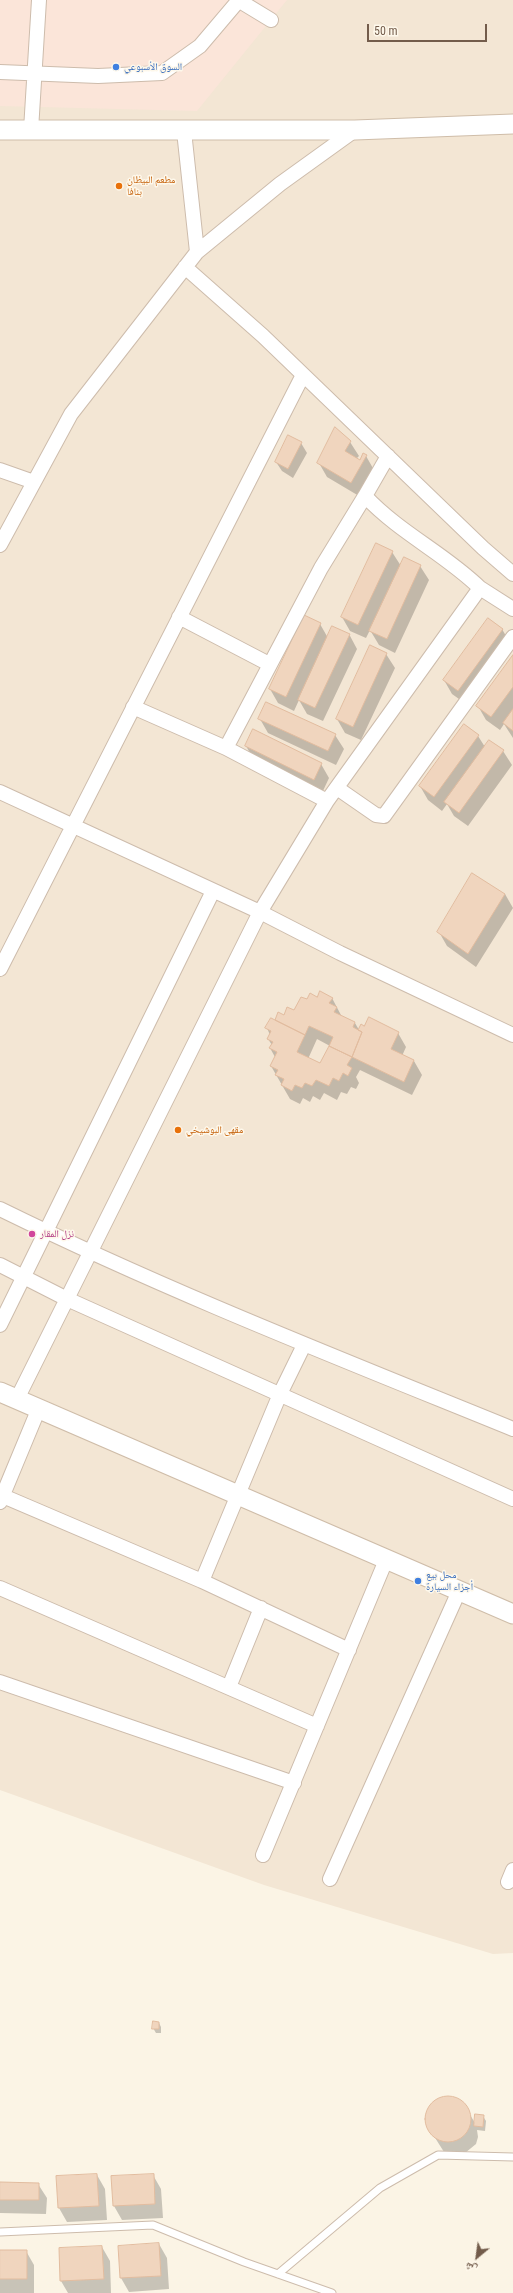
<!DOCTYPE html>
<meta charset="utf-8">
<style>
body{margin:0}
#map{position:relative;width:513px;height:2293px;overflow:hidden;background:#fbf4e5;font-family:"Roboto Condensed","Noto Naskh Arabic",sans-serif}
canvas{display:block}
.north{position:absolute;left:457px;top:2237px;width:40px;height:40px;-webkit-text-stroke:3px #fef8eb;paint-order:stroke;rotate:209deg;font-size:11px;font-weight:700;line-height:16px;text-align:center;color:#735c4b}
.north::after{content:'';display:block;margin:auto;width:14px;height:18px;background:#735c4b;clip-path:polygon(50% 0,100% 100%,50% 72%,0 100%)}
.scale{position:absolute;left:367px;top:24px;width:120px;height:18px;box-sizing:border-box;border:2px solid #735c4b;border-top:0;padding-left:5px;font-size:12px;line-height:14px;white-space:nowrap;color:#735c4b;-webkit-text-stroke:3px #fef8eb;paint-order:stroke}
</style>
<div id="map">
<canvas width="513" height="2293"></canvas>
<div class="north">ش</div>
<div class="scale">50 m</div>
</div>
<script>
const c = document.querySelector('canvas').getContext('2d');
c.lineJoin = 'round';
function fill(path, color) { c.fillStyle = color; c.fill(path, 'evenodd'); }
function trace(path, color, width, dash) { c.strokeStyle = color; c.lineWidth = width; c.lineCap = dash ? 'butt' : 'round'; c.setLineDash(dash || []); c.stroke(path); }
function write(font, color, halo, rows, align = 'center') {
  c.font = font + ' "Roboto Condensed","Noto Naskh Arabic",sans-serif'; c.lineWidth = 3; c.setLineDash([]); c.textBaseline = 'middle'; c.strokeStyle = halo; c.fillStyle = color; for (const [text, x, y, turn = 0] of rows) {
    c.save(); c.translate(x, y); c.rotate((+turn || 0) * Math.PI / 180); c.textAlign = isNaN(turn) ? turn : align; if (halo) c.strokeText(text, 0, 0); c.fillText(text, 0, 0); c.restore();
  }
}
fill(new Path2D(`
 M0,0H513V1953L493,1954L264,1885L0,1790Z`), '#f3e6d4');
fill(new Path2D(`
 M0,0H287L197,111L0,106Z`), '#fbe5d9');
fill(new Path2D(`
 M350,442L359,456L356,459L360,461L366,456L374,470L359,496L327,477L319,463Z
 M301,443L307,453L293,478L282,471L276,462Z
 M392,552L401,566H420L429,580L395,653L379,645L370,630L366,638L350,631L342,617Z
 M320,624L328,638L349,634L357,649L323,721L307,714L299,700L294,711L278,703L270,689Z
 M502,629L510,643L466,704L452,694L444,680Z
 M386,654L395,668L361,740L345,733L337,719Z
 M513,656V738L504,724L500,730L486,720L478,706Z
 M267,704L335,735L344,749L336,765L268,733L260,719Z
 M478,736L485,747L489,741L503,751L512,765L468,826L454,816L447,804L442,811L428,800L420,786Z
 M246,746L321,764L329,778L322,793L254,760Z
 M505,894L513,908L476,967L447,946L439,932Z
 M332,998L342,1017L355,1023L359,1030L398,1033L406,1047L402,1056L414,1061L422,1075L412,1095L360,1070L356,1077L359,1083L356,1089L351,1087L347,1094L341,1092L337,1100L324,1093L320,1100L313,1096L310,1102L303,1098L300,1104L290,1099L271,1066L275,1057L270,1048L272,1045L268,1039L270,1035L267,1028L275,1021L295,1012L307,1001ZM317,1039L330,1046L320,1065L308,1059Z
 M159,2023L161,2027V2033H156L153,2028Z
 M451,2097L463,2103L475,2123L483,2116L486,2121L485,2131L477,2130L478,2137L476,2144L465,2153L459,2155L444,2152L427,2125L428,2110L437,2099Z
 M97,2175L105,2189L107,2220L67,2222L59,2208Z
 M153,2175L161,2189L163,2218L122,2220L114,2206Z
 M0,2183L38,2184L47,2198L46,2214L0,2213Z
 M159,2244L167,2258L169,2289L129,2292L121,2278Z
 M102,2247L110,2261L111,2293H68L61,2281Z
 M0,2251H26L34,2265V2293H0Z`), '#0003');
const building = new Path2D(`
 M335,427L351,441L345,451L360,460L363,453L367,455L351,483L317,463Z
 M288,435L302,442L288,469L275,462Z
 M376,543L393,551L358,625L341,617Z
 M404,557L421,565L387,639L369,631Z
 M304,615L321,623L286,697L269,689Z
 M488,618L503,629L458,691L443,680Z
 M332,626L350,634L315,708L298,700Z
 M370,645L387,653L353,727L336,719Z
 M513,655V687L491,717L476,706Z
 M266,702L336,734L328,751L258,719Z
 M513,709V731L503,723Z
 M464,724L479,735L434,797L419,786Z
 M253,729L322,763L314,780L245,746Z
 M489,740L504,750L459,813L444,802Z
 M472,873L505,894L468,954L437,932Z
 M320,991L333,998L329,1003L337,1007L334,1012L355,1022L353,1027L362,1032L352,1057L329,1046L333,1037L309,1026L305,1035L275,1020L278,1012L284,1015L287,1007L294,1010L301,997L307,999L310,993L317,997Z
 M369,1017L399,1032L391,1049L414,1060L404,1082L352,1057L362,1032L358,1030L361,1024L364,1026Z
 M271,1018L305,1035L297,1052L320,1063L329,1046L352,1057L347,1065L352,1068L348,1076L343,1073L339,1081L333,1078L329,1086L316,1080L312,1086L305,1083L302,1088L295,1085L292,1091L281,1085L284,1079L275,1075L278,1070L270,1066L277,1052L269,1048L273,1042L267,1039L271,1031L265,1028Z
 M153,2021L159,2022V2029H152Z
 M425 2119a23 23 0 1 1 46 0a23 23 0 1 1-46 0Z
 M475,2114L484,2115L483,2127L474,2126Z
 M97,2174L99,2206L58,2208L56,2176Z
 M154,2174L155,2204L113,2206L111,2176Z
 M0,2182L39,2183V2200H0Z
 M159,2243L161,2276L120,2278L118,2246Z
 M102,2246L104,2279L60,2281L59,2248Z
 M0,2250H27V2279H0Z`);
fill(building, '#f0d5be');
trace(building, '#e2bc9f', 1);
const lane = new Path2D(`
 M0,2232L153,2225L244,2262L332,2293
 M278,2274L380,2188L438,2155L513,2157`);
const street = new Path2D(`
 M238,0L271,20
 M0,72L98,76L162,73L200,46L239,0
 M31,130L39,0
 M184,131L197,252
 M185,267L263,336L483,548L513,574
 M0,470L34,482
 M0,545L71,414L197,252L280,184L355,130
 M480,588L513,609
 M179,617L269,664
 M133,707L226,748L327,801
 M226,748L321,568L365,496
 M337,788L376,815L384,816L513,637
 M0,792L260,912L340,953L513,1035
 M0,969L303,375
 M0,1209C167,1291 341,1359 513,1429
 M0,1265L67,1299L513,1499
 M0,1325L213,891
 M17,1399L260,912L327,801L480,588C444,553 401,534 365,496L388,456
 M3,1496L202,1581L349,1650
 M0,1502L39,1408
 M202,1581L280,1394L304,1345
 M0,1588L317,1726
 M0,1682L294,1783
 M229,1687L261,1608
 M263,1855L386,1560
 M330,1879L459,1591
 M508,1882L513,1870`);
const secondary = new Path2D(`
 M0,130H355L513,124
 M0,1392L513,1614`);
trace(lane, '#cdbcac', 9);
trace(street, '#cdbcac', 16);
trace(secondary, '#cfbda9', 21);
trace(lane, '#fff', 7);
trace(street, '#fff', 14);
trace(secondary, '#fff', 19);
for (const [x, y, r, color] of [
 [116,67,4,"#3f7fe0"],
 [119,186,4,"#e8710a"],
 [178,1130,4,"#e8710a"],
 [32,1234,4,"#d1479c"],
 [418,1581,4,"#3f7fe0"]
]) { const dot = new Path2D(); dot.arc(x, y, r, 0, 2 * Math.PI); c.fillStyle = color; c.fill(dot); trace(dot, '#fef8eb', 1.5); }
write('10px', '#366cbe', '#fef8eb', [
 ["السوق الأسبوعي",124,67],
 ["محل بيع",426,1575],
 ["أجزاء السيارة",426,1587]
], 'left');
write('10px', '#c56008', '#fef8eb', [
 ["مطعم البيظان",127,180],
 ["بنافا",127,192],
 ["مقهى البوشيخي",186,1130]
], 'left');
write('10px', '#b23c85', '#fef8eb', [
 ["نزل المقار",40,1234]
], 'left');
</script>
